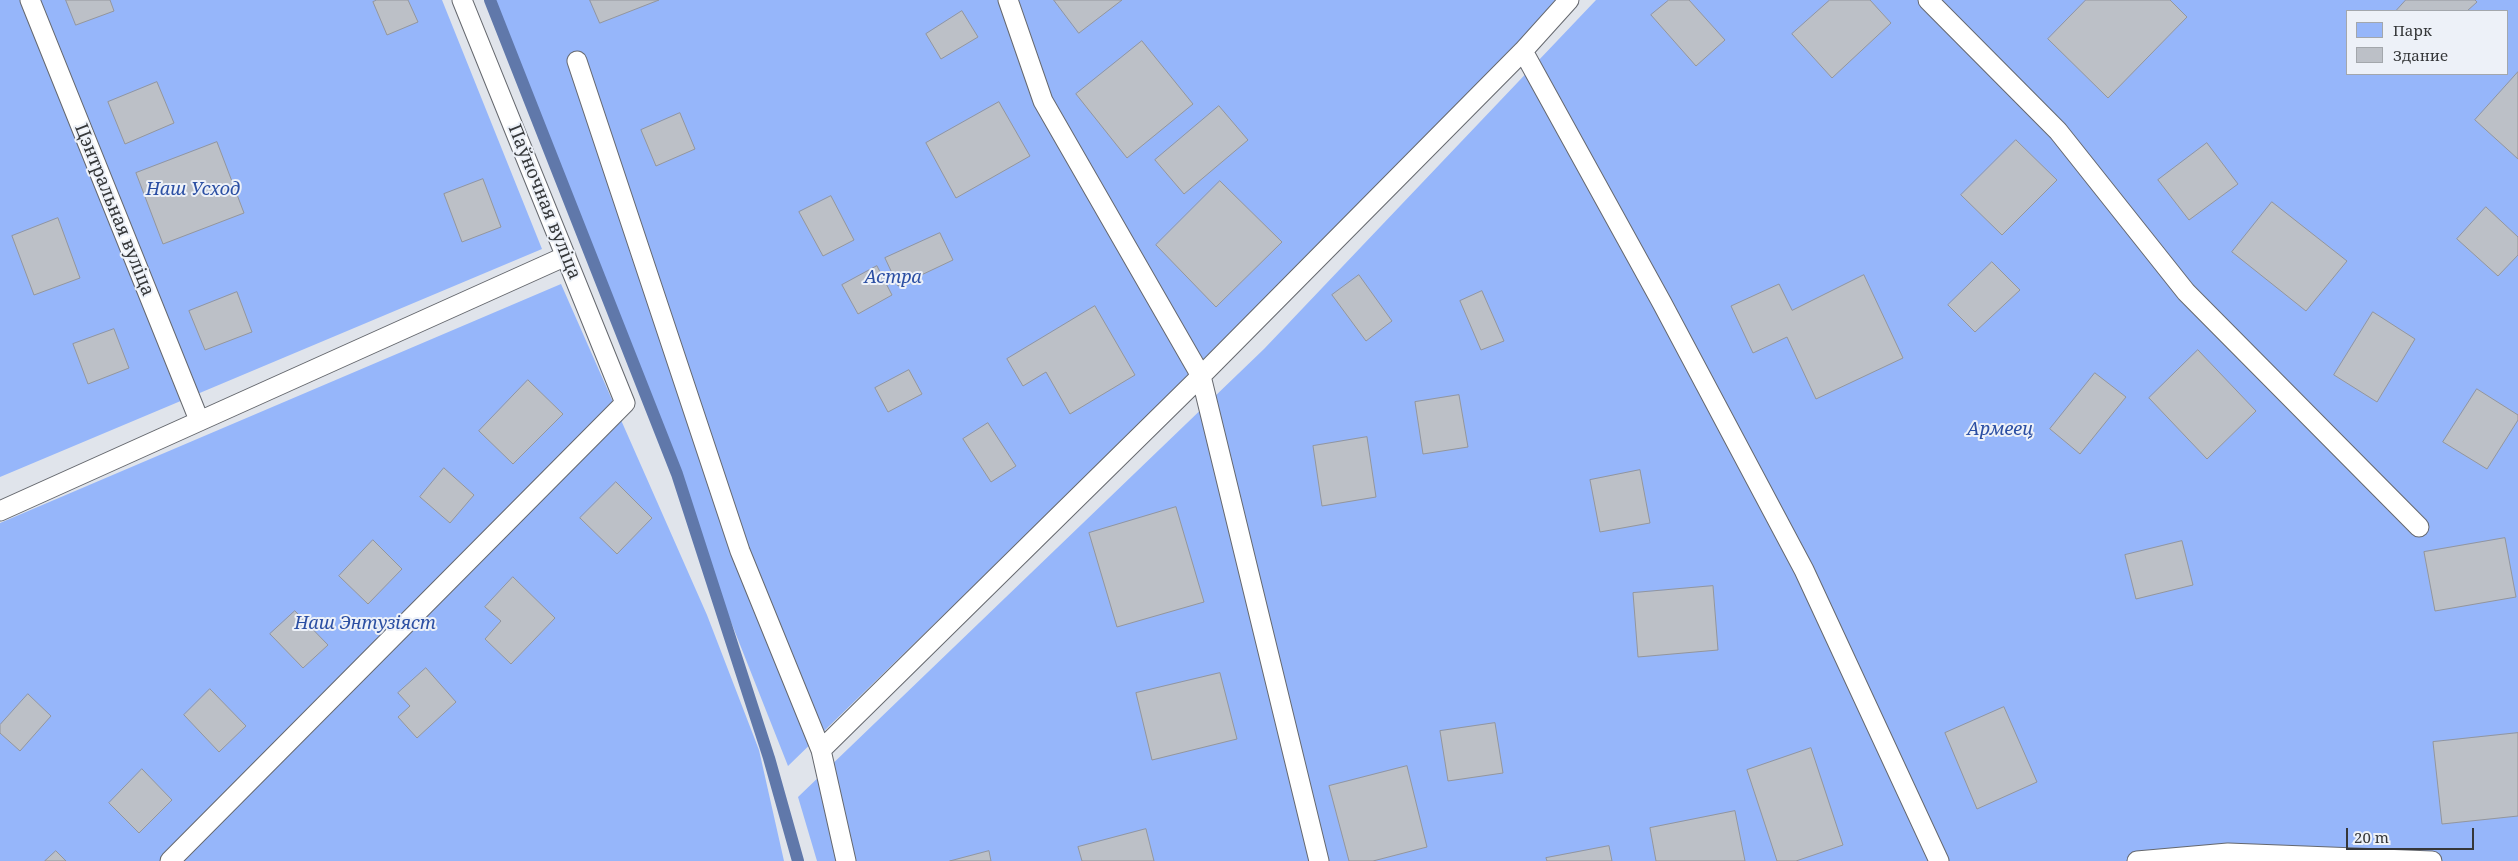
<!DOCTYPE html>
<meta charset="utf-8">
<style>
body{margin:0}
#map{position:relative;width:2518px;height:861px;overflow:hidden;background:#e0e4eb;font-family:"Noto Serif",serif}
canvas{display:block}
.legend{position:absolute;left:2346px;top:10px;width:162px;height:65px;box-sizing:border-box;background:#edf1f8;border:1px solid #a3a7ac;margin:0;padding:6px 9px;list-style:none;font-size:15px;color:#353739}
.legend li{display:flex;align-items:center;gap:10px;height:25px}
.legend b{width:25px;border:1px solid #a3a7ac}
.scale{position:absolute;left:2346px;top:828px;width:128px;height:22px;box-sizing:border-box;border:2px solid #353739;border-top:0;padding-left:6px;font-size:15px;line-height:18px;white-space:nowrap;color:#353739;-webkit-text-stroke:4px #edf1f8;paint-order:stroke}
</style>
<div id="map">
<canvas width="2518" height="861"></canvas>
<ul class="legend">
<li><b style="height:14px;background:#96b6fa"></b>Парк</li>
<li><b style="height:14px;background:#bcc0c7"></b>Здание</li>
</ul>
<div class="scale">20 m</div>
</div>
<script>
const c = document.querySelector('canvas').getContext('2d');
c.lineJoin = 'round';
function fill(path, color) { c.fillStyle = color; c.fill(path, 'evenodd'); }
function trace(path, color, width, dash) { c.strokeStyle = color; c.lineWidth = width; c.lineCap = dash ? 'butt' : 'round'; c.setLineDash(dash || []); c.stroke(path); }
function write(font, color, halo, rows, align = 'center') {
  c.font = font + ' "Noto Serif",serif'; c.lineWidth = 4; c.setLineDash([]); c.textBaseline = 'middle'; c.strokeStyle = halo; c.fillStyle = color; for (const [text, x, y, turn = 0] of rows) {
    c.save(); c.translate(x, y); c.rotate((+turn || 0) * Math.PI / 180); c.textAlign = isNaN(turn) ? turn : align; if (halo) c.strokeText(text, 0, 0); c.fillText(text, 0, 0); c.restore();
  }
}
fill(new Path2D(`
 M0,0H442L542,249L0,477Z
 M485,0H1557L1483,91L788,766Z
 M1596,0H2518V861H817L798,797L1264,349ZM2347,11H2507V74H2347Z
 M561,284L707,615L759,750L784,861H0V523Z`), '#96b6fa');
trace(new Path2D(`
 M490,0L677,474L769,758L798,861`), '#6078aa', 12);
const building = new Path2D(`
 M66,0H110L114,11L76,25Z
 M377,0H408L418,22L387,35L373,2Z
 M590,0H659L600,23Z
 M1054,0H1122L1079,33Z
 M1669,0H1689L1725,40L1696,66L1651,15Z
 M1830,0H1870L1891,23L1832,78L1792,34Z
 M2086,0H2170L2187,17L2108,98L2048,39Z
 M2406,0H2475L2477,2L2467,11H2396Z
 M962,11L978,37L941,59L926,34Z
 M1142,41L1193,104L1127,158L1076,94Z
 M2518,72V159L2475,120Z
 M157,82L174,123L125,144L108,102Z
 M999,102L1030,156L956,198L926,143Z
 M1219,106L1248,140L1184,194L1155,160Z
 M680,113L695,149L656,166L641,130Z
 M2016,140L2057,180L2002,235L1961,195Z
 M217,142L244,213L163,244L136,173Z
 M2207,143L2238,184L2189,220L2158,180Z
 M483,179L501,227L462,242L444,194Z
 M1220,181L1282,242L1216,307L1156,245Z
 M831,196L854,240L823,256L799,212Z
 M2272,202L2347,261L2306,311L2232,252Z
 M2486,207L2518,237V255L2498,276L2457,239Z
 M58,218L80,278L34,295L12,236Z
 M940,233L953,260L898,286L885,258Z
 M1992,262L2020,290L1975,332L1948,305Z
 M877,266L892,295L858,314L842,285Z
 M1359,275L1392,321L1366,341L1332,295Z
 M1864,275L1903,358L1816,399L1787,337L1753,353L1731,306L1779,284L1792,310Z
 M1482,291L1504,341L1481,350L1460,301Z
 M237,292L252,332L205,350L189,311Z
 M1095,306L1135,375L1070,414L1046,372L1023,386L1007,359Z
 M2373,312L2415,339L2377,402L2334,375Z
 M114,329L129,368L88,384L73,344Z
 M2198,350L2256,411L2207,459L2149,398Z
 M909,370L922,394L888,412L875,388Z
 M2095,373L2126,397L2080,454L2050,429Z
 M528,380L563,414L513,464L479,431Z
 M2477,389L2518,415V420L2487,469L2443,442Z
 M1459,395L1468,447L1423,454L1415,402Z
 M988,423L1016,466L991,482L963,439Z
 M1367,437L1376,497L1322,506L1313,446Z
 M444,468L474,495L450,523L420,497Z
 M1640,470L1650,523L1600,532L1590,480Z
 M616,482L652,518L617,554L580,518Z
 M1176,507L1204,602L1117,627L1089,533Z
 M2505,538L2516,597L2435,611L2424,552Z
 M373,540L402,569L368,604L339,576Z
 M2182,541L2193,585L2136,599L2125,555Z
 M513,577L555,618L511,664L485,639L501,621L485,607Z
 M1713,586L1718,650L1638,657L1633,593Z
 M295,611L328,645L303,668L270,634Z
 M426,668L456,702L417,738L398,717L410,706L398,693Z
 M1220,673L1237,739L1152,760L1136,693Z
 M210,689L246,726L219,752L184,715Z
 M28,694L51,716L20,751L0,733V725Z
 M2004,707L2037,782L1977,809L1945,733Z
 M1495,723L1503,773L1448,781L1440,731Z
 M2518,733V816L2442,824L2433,742Z
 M1811,748L1843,845L1796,861H1777L1747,770Z
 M1407,766L1427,847L1373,861H1349L1329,786Z
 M142,769L172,800L139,833L109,803Z
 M1735,811L1745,861H1656L1650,828Z
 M1146,829L1154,861H1082L1078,847Z
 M1609,846L1612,861H1547L1546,858Z
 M56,851L66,861H45Z
 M989,851L991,861H950Z`);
fill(building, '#bcc0c7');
trace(building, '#93969d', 1);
const service = new Path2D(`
 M30,0L199,420
 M1008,0L1043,101L1201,376L1319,861
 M1928,0L2058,131L2186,292L2419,527
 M1523,51L1662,303L1804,570L1939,861
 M577,61L740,551L821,750L846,861
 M0,511L566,256
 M821,750L1201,376L1523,51L1569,0
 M170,861L625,403L462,0
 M2137,861L2228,853L2432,861`);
trace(service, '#65686e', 21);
trace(service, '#fff', 19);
write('italic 18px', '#2b4fa3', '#edf1f8', [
 ["Наш Усход",193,190],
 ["Астра",893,278],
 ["Армеец",2000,430],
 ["Наш Энтузіяст",365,624]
]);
write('18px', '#353739', '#edf1f8', [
 ["Паўночная вуліца",544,202,68],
 ["Цэнтральная вуліца",114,210,68]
]);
</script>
